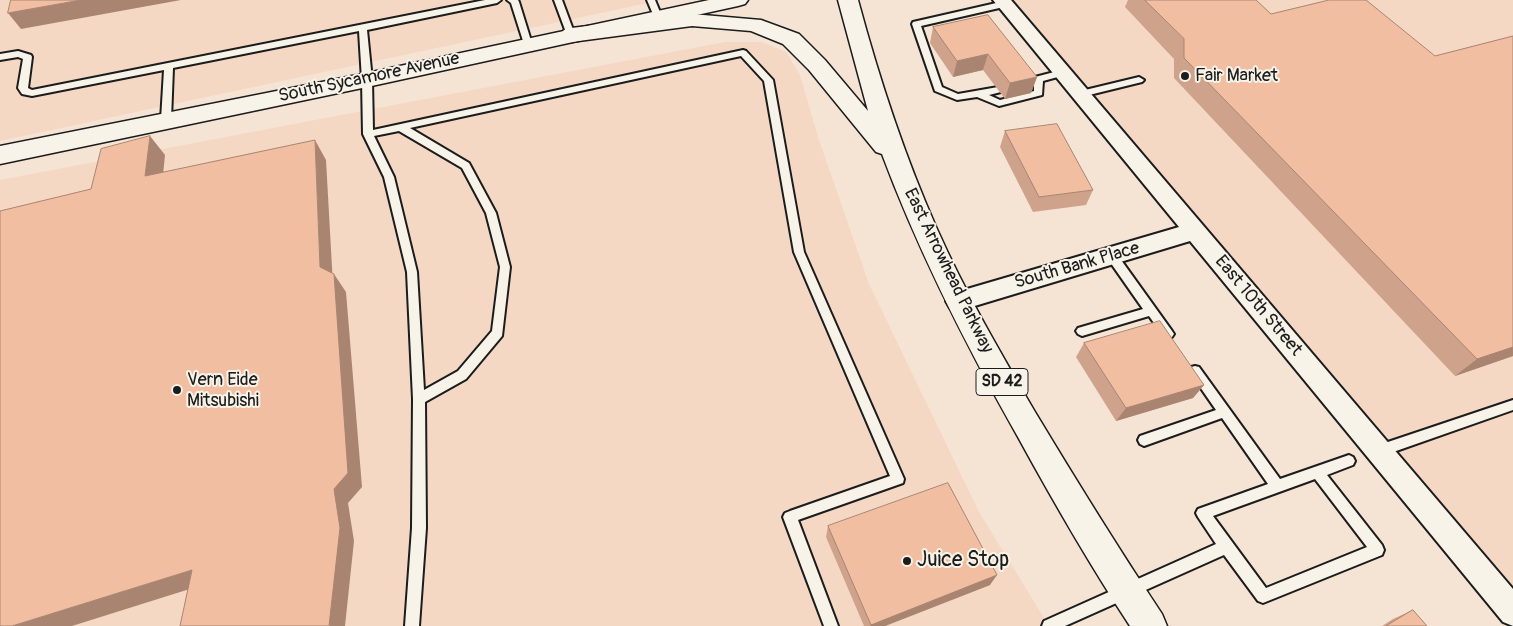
<!DOCTYPE html>
<style>
body{margin:0}
canvas{display:block;background:#f5e3d3}
</style>
<canvas width="1513" height="626"></canvas>
<script>
const c = document.querySelector('canvas').getContext('2d');
c.lineJoin = 'round';
function fill(path, color) { c.fillStyle = color; c.fill(path, 'evenodd'); }
function trace(path, color, width, dash) { c.strokeStyle = color; c.lineWidth = width; c.lineCap = dash ? 'butt' : 'round'; c.setLineDash(dash || []); c.stroke(path); }
function write(font, color, halo, rows, align = 'center') {
  c.font = font + ' Pangolin,sans-serif'; c.lineWidth = 4; c.setLineDash([]); c.textBaseline = 'middle'; c.strokeStyle = halo; c.fillStyle = color; for (const [text, x, y, turn = 0] of rows) {
    c.save(); c.translate(x, y); c.rotate((+turn || 0) * Math.PI / 180); c.textAlign = isNaN(turn) ? turn : align; if (halo) c.strokeText(text, 0, 0); c.fillText(text, 0, 0); c.restore();
  }
}
fill(new Path2D(`
 M0,0H662L0,141Z
 M1002,0H1513V610Z
 M725,42H762L786,52L800,75L818,137L869,284L979,512L1049,626H0V180Z`), '#f4d8c4');
const service = new Path2D(`
 M485,0H501L497,3L367,30L372,80L373,130L743,50L746,51L773,80L804,252L904,479L903,483L798,520L838,626H824L783,517L785,513L790,511L890,476L794,252L764,81L741,56L410,128L469,163L496,213L510,267L502,336L466,379L425,402L426,528L419,626H405L412,528L413,399L407,272L384,177L363,134L362,80L359,31L173,68L171,120L166,123L161,120L164,70L32,96L22,94L18,88L23,59L18,57L0,60V54L18,51L31,55L32,57L28,88L32,90ZM399,131L462,168L486,213L500,267L492,331L458,371L424,390L417,272L394,177L374,136Z
 M507,0H518L519,2L532,44L531,46L528,47L524,44L511,3Z
 M554,0H562L575,35L574,37L571,38L567,35Z
 M647,0H655L662,17L661,19H655Z
 M1005,1L1009,4L1008,6L921,26L942,87L958,94L998,87L1003,90L1001,92L989,95L1000,100L1034,91V84L1028,81L1035,77L1062,70L1065,71V75L1043,81L1042,95L999,106L977,97L957,100L935,91L912,24L913,22Z
 M1139,77L1144,80L1142,82L1081,97L1076,94L1081,91Z
 M1112,252L1116,253L1172,331L1174,334L1172,337H1164L1149,316L1082,336L1078,334L1076,331L1078,328L1143,309L1108,259L1107,256L1108,253Z
 M1195,366L1199,367L1280,479L1349,455L1353,457L1355,461L1353,465L1327,475L1382,545L1384,550L1382,555L1263,603L1258,601L1224,555L1065,626H1042L1044,621L1216,544L1198,517L1196,513L1198,509L1268,484L1222,418L1144,446L1140,444L1138,440L1140,436L1216,410L1189,371L1191,367ZM1315,479L1367,547L1266,588L1213,516Z
 M1513,400V410L1379,457L1375,455L1373,451L1375,447L1379,445Z`);
const minor = new Path2D(`
 M993,0H1011L1513,589V626L1503,622L1190,241L958,311L950,308L946,301L950,294L1179,227Z`);
const secondary = new Path2D(`
 M709,0H748L745,4L738,6L367,87L0,164V146L367,73Z`);
const primary = new Path2D(`
 M838,0H858C879,78 904,155 937,229C965,292 1000,352 1035,412C1076,480 1118,548 1162,614L1167,626H1130C1090,565 1053,501 1018,437C966,345 919,253 882,154L876,152L809,70L783,44L751,31L692,26L571,42L564,40L560,35L564,30L571,28L692,14L761,20L799,34L825,60L868,111Z`);
trace(service, '#1c1c1c', 4);
trace(minor, '#1c1c1c', 4);
trace(secondary, '#1c1c1c', 3);
trace(primary, '#1c1c1c', 3);
fill(service, '#f7f3e8');
fill(minor, '#f7f3e8');
fill(secondary, '#f7f3e8');
fill(primary, '#f7f3e8');
fill(new Path2D(`
 M1128,0H1256L1271,14L1435,56L1513,36V356L1455,376L1174,78V59L1125,7Z
 M933,27L1037,77L1031,93L1005,99L983,70L953,77L930,43Z
 M1005,131L1093,190L1086,205L1033,212L1000,147Z
 M1084,343L1204,385L1193,398L1116,421L1076,357Z
 M828,526L990,585L885,626H864L826,537Z
 M1413,610L1427,626H1382L1393,619Z`), '#cfa38b');
fill(new Path2D(`
 M81,0H181L21,29L8,13Z
 M988,54L983,70L953,77L957,61Z
 M1037,77L1031,93L1005,99L1010,83Z
 M150,136L165,155L161,195L145,176Z
 M315,140L326,160L333,285L320,267Z
 M334,274L346,292L362,487L348,503L354,541L345,626H329L334,489Z
 M1513,347V356L1455,376L1477,359Z
 M1204,385L1193,398L1116,421L1126,408Z
 M192,570L212,582L72,626H12Z
 M997,575L990,585L885,626H870L871,625Z`), '#a98571');
const building = new Path2D(`
 M11,0H81L8,13Z
 M1145,0H1256L1271,14L1329,0H1366L1435,56L1513,36V347L1477,359L1184,58V39Z
 M988,15L1037,77L1010,83L988,54L957,61L933,27Z
 M1057,124L1093,190L1039,197L1005,131Z
 M150,136L145,176L315,140L320,267L334,274L348,473L334,489L340,528L329,626H180L192,570L12,626H0V211L91,189L101,149Z
 M1160,321L1204,385L1126,408L1084,343Z
 M948,483L997,575L871,625L828,526Z
 M1413,610L1427,626H1386Z`);
fill(building, '#f1bea2');
trace(building, '#a98571', 1);
for (const [x, y, r, color] of [
 [1185,76,5,"#1c1c1c"],
 [177,390,5,"#1c1c1c"],
 [907,561,5,"#1c1c1c"]
]) { const dot = new Path2D(); dot.arc(x, y, r, 0, 2 * Math.PI); c.fillStyle = color; c.fill(dot); trace(dot, '#f7f3e8', 2); }
for (const [x, y, w] of [
 [1002,382,52]
]) { const box = new Path2D(); box.roundRect(x - w / 2, y - 13.5, w, 27, 4); c.fillStyle = '#f7f3e8'; c.fill(box); trace(box, '#1c1c1c', 1); }
write('bold 16px', '#1c1c1c', null, [
 ["SD 42",1002,382]
]);
write('18px', '#1c1c1c', '#f7f3e8', [
 ["Fair Market",1195,76],
 ["Vern Eide",187,380],
 ["Mitsubishi",187,401]
], 'left');
write('18px', '#1c1c1c', '#f7f3e8', [
 ["South Sycamore Avenue",369,78,-12],
 ["South Bank Place",1077,266,-16],
 ["East Arrowhead Parkway",948,271,64],
 ["East 10th Street",1258,306,50]
]);
write('21px', '#1c1c1c', '#f7f3e8', [
 ["Juice Stop",917,561]
], 'left');
</script>
